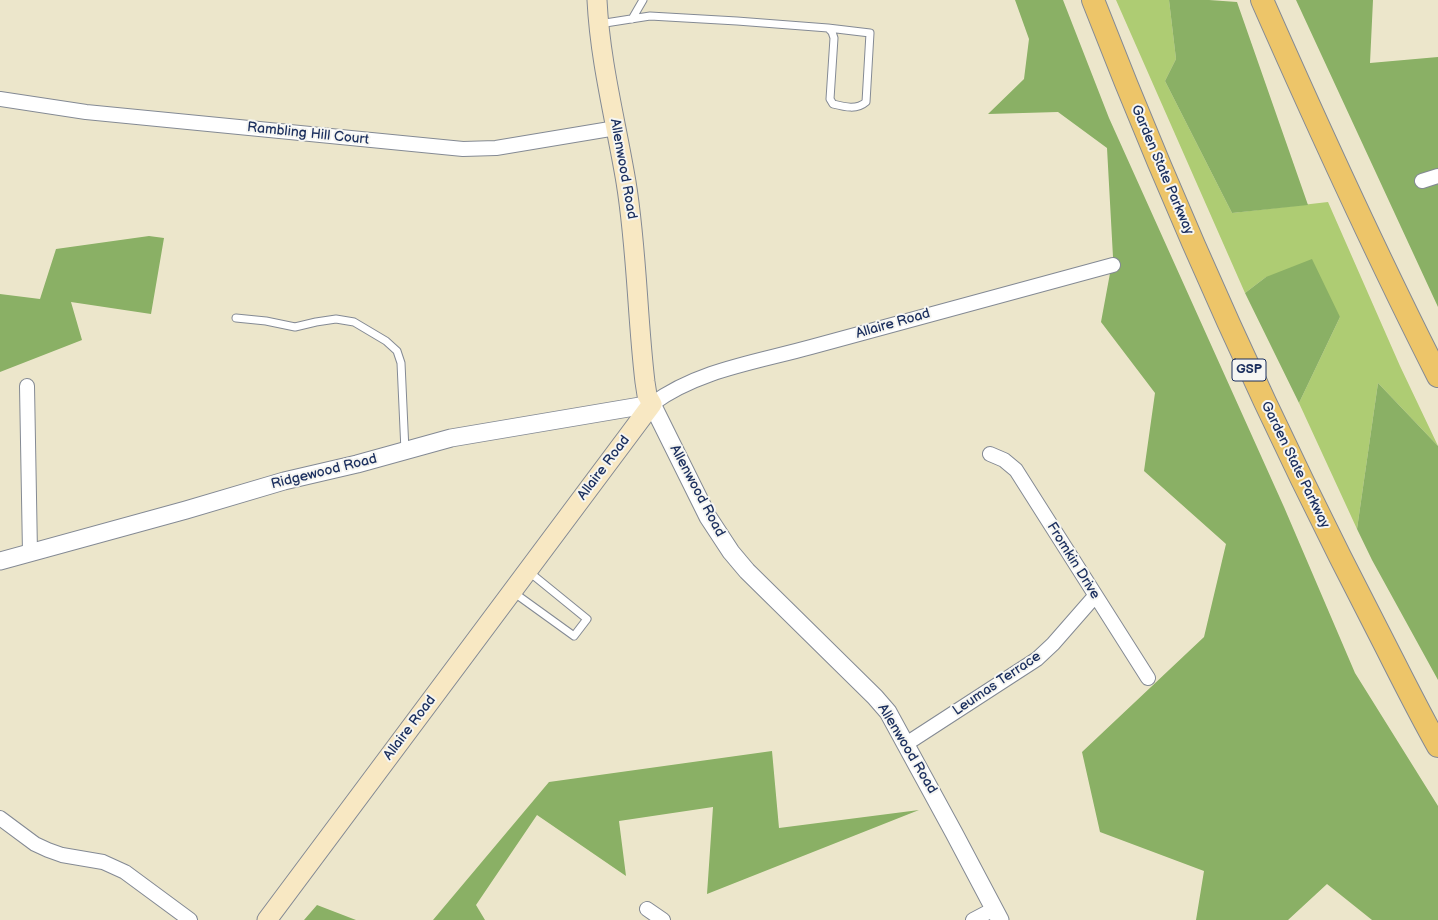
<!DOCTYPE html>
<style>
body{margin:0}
canvas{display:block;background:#ece6cb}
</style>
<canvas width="1438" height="920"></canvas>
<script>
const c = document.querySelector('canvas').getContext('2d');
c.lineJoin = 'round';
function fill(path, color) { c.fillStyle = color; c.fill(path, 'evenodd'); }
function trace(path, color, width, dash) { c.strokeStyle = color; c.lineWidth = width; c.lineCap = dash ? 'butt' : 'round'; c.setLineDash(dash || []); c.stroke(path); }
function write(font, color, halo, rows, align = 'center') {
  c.font = font + ' "Balsamiq Sans",sans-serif'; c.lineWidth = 4; c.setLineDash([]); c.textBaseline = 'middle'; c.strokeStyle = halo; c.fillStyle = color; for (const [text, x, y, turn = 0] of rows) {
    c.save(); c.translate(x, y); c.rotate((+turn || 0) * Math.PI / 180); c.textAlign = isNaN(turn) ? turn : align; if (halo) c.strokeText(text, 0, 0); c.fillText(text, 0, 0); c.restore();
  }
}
fill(new Path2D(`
 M1116,0H1169L1176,59L1165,81L1232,213L1328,202L1400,366L1438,446L1378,383L1357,529L1299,403L1340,317L1266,277L1245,293Z`), '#aecc73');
fill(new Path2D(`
 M1015,0H1063L1109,118L1284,507L1355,673L1438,806V920H1372L1327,884L1288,920H1196L1204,871L1100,832L1082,752L1204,637L1226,544L1144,471L1155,393L1101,322L1113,257L1107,148L1058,112L988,114L1024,79L1029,39Z
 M1169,0H1209L1237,2L1308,205L1232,213L1165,81L1176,59Z
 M1296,0H1373L1370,63L1438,57V307Z
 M149,236L164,238L151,314L71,302L82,340L0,372V294L40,299L56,249Z
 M1312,259L1340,317L1299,403L1245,293L1266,277Z
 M1378,383L1438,446V680L1372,560L1357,529Z
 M772,751L779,828L919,810L707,894L713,807L619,821L626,876L537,815L476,905L485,920H433L549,782Z
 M317,905L356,920H304Z`), '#8ab065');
const service = new Path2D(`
 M632,19L643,0
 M599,24L650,16L737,21L828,28L832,32L834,38L830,99L833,104C845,107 857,110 866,102L870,33L828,28
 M236,318L266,321L295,327L316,322L336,319L354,322L386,341L397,351L401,363L405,451
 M513,592L574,636L587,619L528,571`);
const minor = new Path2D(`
 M0,99L86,112L463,149L496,148L616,128
 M1422,181L1438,176
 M27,386L30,553
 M652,404C698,370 757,362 811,347C911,319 1012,292 1113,265
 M990,454L1004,460L1016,470L1148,678
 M906,744L1037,659L1053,644L1095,596
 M0,818L35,844L48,850L62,855L103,862L125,872L190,920
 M647,909L663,920
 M973,920L994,909`);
const tertiary = new Path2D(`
 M0,561L186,510L284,481L357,464L451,438L652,404L708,517L731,552L747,571L875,697L888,712L954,833L1000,920`);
const secondary = new Path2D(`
 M267,920L652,404L647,395L645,382C637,315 637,249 626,182C616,122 600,62 597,0`);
const motorway = new Path2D(`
 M1093,0C1177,216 1272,427 1379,633C1398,670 1417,709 1438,746
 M1262,0C1318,127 1375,252 1438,376`);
trace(service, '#848a94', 9);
trace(minor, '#848a94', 16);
trace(tertiary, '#848a94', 19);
trace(secondary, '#848a94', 21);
trace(motorway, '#848a94', 24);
trace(service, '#fff', 7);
trace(minor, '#fff', 14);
trace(tertiary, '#fff', 17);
trace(secondary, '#f8e8c3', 19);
trace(motorway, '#edc569', 22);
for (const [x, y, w] of [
 [1249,370,34]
]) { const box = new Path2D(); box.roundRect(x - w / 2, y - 11, w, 22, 3); c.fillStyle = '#f6f6f2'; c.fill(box); trace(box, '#1b2f5e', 1); }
write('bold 13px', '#1b2f5e', null, [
 ["GSP",1249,370]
]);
write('14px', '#1b2f5e', '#f6f6f2', [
 ["Rambling Hill Court",308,134,6],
 ["Allenwood Road",623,169,80],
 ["Garden State Parkway",1162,170,67],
 ["Allaire Road",893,324,-16],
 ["Garden State Parkway",1295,465,64],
 ["Allaire Road",604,468,-53],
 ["Ridgewood Road",324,472,-14],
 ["Allenwood Road",697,491,62],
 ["Fromkin Drive",1073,561,58],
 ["Leumas Terrace",997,684,-34],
 ["Allaire Road",410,728,-53],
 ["Allenwood Road",907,749,59]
]);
</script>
